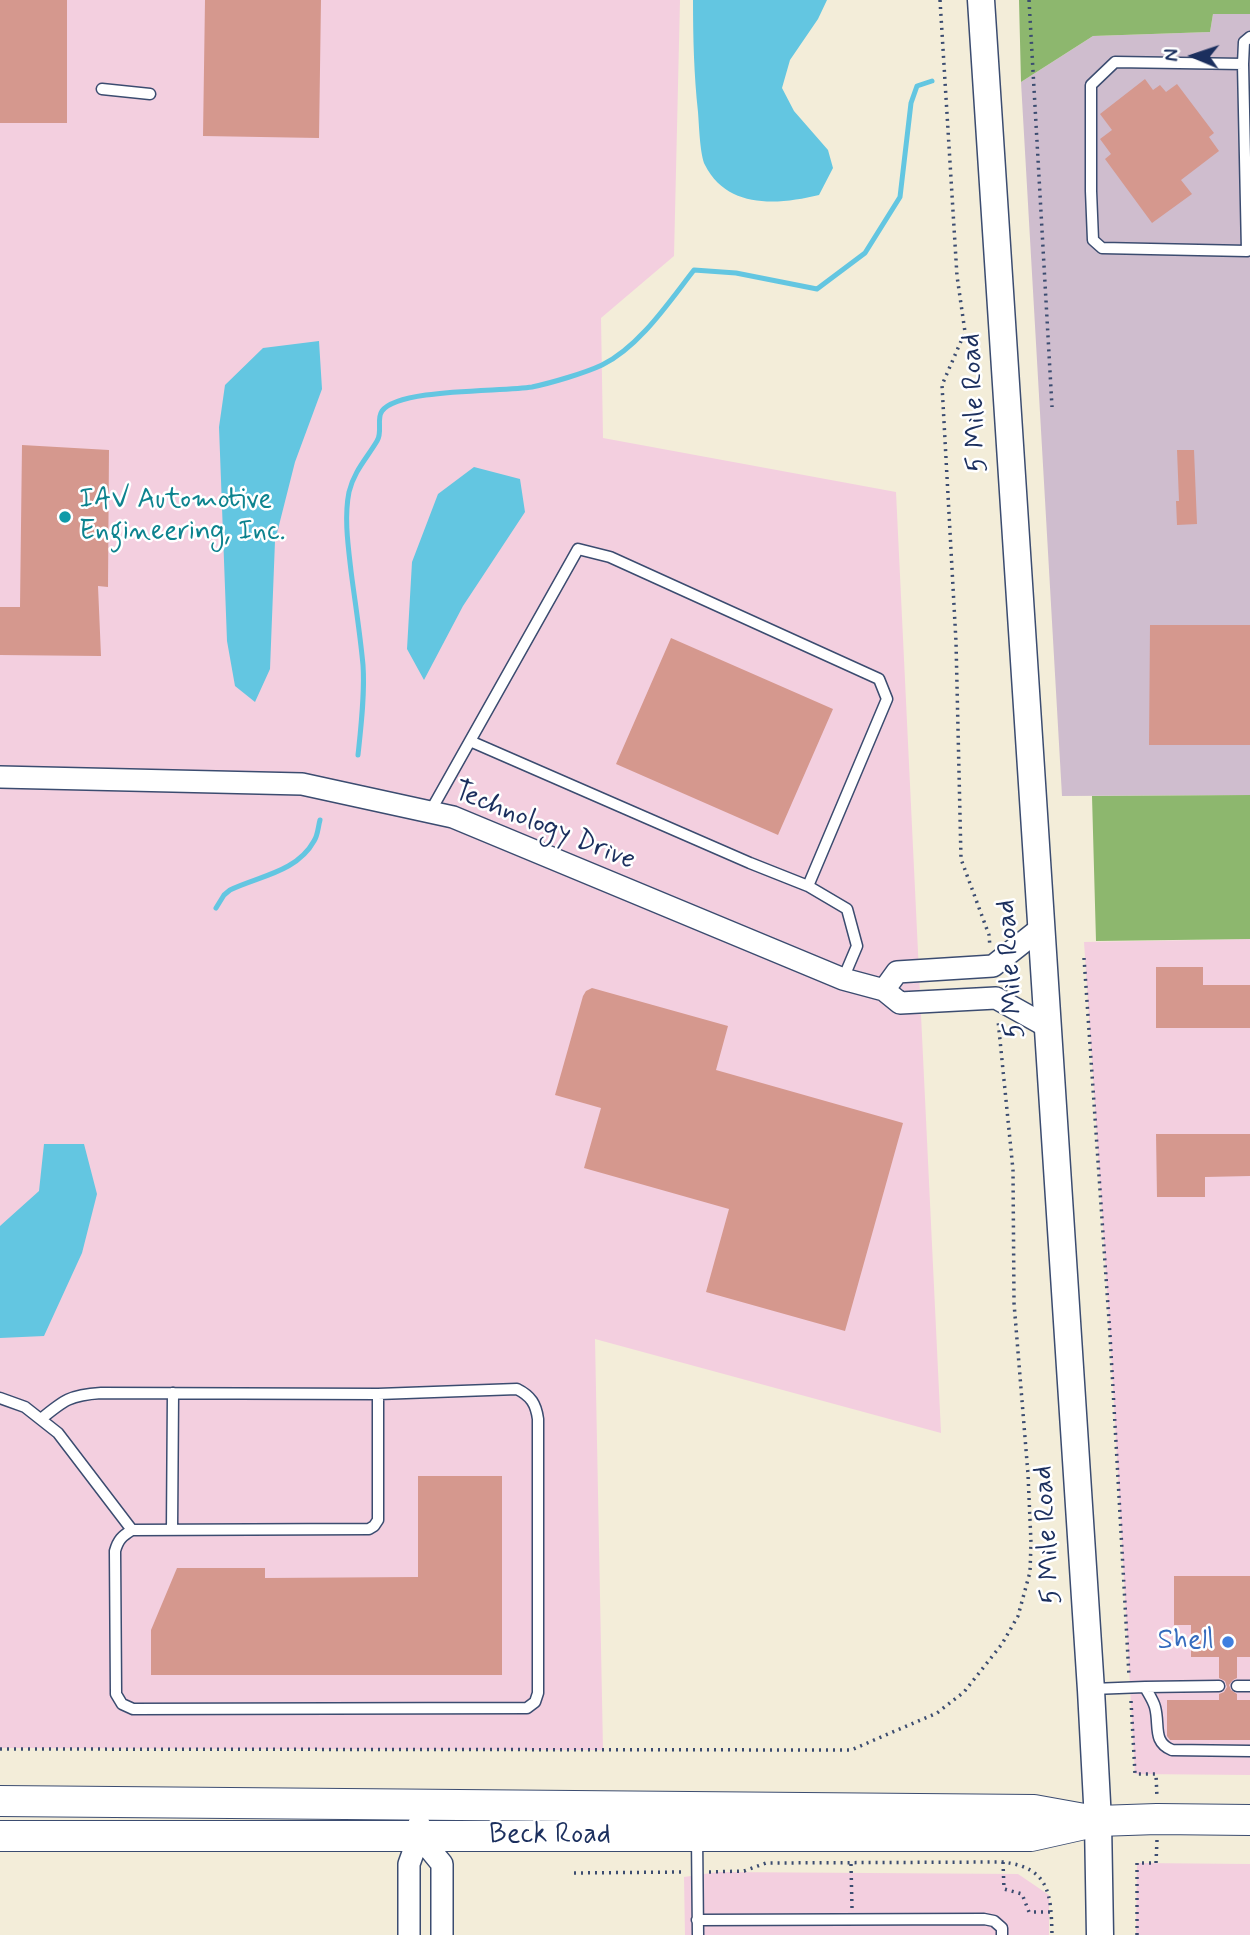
<!DOCTYPE html>
<style>
body{margin:0}
#map{position:relative;width:1250px;height:1935px;overflow:hidden;background:#f3edd9;font-family:Mynerve,sans-serif}
canvas{display:block}
.north{position:absolute;left:1159px;top:21px;width:70px;height:70px;-webkit-text-stroke:5px #fff;paint-order:stroke;rotate:272deg;font-size:19px;font-weight:700;line-height:28px;text-align:center;color:#1b2f5e}
.north::after{content:'';display:block;margin:auto;width:24px;height:32px;background:#1b2f5e;clip-path:polygon(50% 0,100% 100%,50% 72%,0 100%)}
</style>
<div id="map">
<canvas width="1250" height="1935"></canvas>
<div class="north">N</div>
</div>
<script>
const c = document.querySelector('canvas').getContext('2d');
c.lineJoin = 'round';
function fill(path, color) { c.fillStyle = color; c.fill(path, 'evenodd'); }
function trace(path, color, width, dash) { c.strokeStyle = color; c.lineWidth = width; c.lineCap = dash ? 'butt' : 'round'; c.setLineDash(dash || []); c.stroke(path); }
function write(font, color, halo, rows, align = 'center') {
  c.font = font + ' Mynerve,sans-serif'; c.lineWidth = 5; c.setLineDash([]); c.textBaseline = 'middle'; c.strokeStyle = halo; c.fillStyle = color; for (const [text, x, y, turn = 0] of rows) {
    c.save(); c.translate(x, y); c.rotate((+turn || 0) * Math.PI / 180); c.textAlign = isNaN(turn) ? turn : align; if (halo) c.strokeText(text, 0, 0); c.fillText(text, 0, 0); c.restore();
  }
}
fill(new Path2D(`
 M0,0H680L674,256L601,318L603,438L896,492L941,1433L595,1339L603,1750L0,1748Z
 M1250,939V1775L1135,1774L1110,1335L1084,942Z
 M1137,1863L1250,1864V1935H1136Z
 M718,1872L1018,1874L1049,1895V1935H685L684,1877Z`), '#f3cfdf');
fill(new Path2D(`
 M1213,14H1250V795L1062,796L1021,82L1093,36L1210,32Z`), '#cfbdce');
fill(new Path2D(`
 M1019,0H1250V14H1213L1210,32L1093,36L1021,82Z
 M1250,795V939L1096,941L1092,796Z`), '#8db76e');
fill(new Path2D(`
 M693,0H827L818,19L790,60L782,88L794,111L828,150L833,168L819,195C778,205 727,209 705,165C700,155 699,125 698,112C694,75 693,38 693,0Z
 M319,341L322,389L295,462L275,541L270,669L255,702L235,686L227,641L219,427L225,385L263,348Z
 M474,467L520,479L525,512L463,606L424,680L407,649L412,562L438,494Z
 M44,1144H84L97,1194L82,1253L44,1336L0,1338V1226L39,1191Z`), '#63c6e1');
trace(new Path2D(`
 M358,755C361,727 365,693 363,665C360,633 355,602 351,571C348,545 344,517 349,492C354,471 367,458 377,441C383,432 376,419 382,411C399,388 502,392 532,387C551,383 585,373 602,365C639,347 669,302 694,270L736,273L817,289L865,253L900,197L911,103L917,86L932,81
 M216,908L224,895L230,890C259,876 297,872 314,841C318,835 318,827 320,820`), '#63c6e1', 5);
fill(new Path2D(`
 M0,0H67V123H0Z
 M205,0H321L319,138L203,136Z
 M1145,79L1153,90L1160,85L1166,92L1177,84L1214,133L1209,137L1219,151L1181,180L1192,194L1152,223L1105,159L1111,154L1100,139L1112,130L1100,114Z
 M22,445L109,450L108,587L98,586L101,656L0,655V607H20Z
 M1177,450H1194L1197,524L1177,525L1176,501H1179Z
 M1150,625H1250V745H1149Z
 M671,638L833,709L778,835L616,764Z
 M1156,967H1203V985H1250V1028H1156Z
 M592,988L728,1026L716,1070L903,1123L845,1331L706,1292L729,1209L584,1168L601,1108L555,1095L583,996L586,991Z
 M1156,1134H1250V1176L1205,1177V1197H1157Z
 M418,1476H502V1675H151V1630L177,1568H265V1578L418,1577Z
 M1174,1576H1250V1657H1237V1678L1233,1680L1229,1685L1231,1690L1237,1694V1700H1250V1740H1170L1167,1736V1700H1219V1694L1224,1692L1227,1687L1225,1681L1219,1678V1657H1191V1625H1174Z`), '#d5988e');
const service = new Path2D(`
 M1243,64L1244,42L1250,37
 M102,89L150,94
 M1247,251L1243,64L1115,62L1091,85V191L1093,240L1102,248L1247,251L1250,250
 M470,741L750,863L808,886
 M430,812L578,549L610,557L879,679L887,699L808,886L847,909L857,946L843,979
 M517,1389C531,1396 536,1404 538,1419V1693L535,1702L527,1708L133,1709L122,1704L116,1694L115,1551C118,1540 122,1536 132,1530L369,1529L374,1526L378,1520V1394Z
 M0,1398L25,1407L58,1433L132,1530
 M41,1419C64,1400 70,1395 101,1393L378,1394
 M172,1530L173,1393
 M1237,1686H1250
 M1145,1687L1219,1686
 M1092,1689L1145,1687C1148,1693 1153,1700 1155,1707C1160,1725 1152,1742 1172,1750L1250,1751
 M697,1836L698,1935
 M697,1920L984,1919L994,1921L1002,1928V1935`);
const minor = new Path2D(`
 M0,777L302,784L453,817L843,979L884,990
 M1041,928L993,966L897,972L884,990L900,1003L996,998L1048,1027
 M419,1836L442,1864V1935
 M409,1935V1864L419,1836V1824`);
const tertiary = new Path2D(`
 M981,0L1091,1690L1098,1821L1100,1935`);
const secondary = new Path2D(`
 M0,1801L1034,1810L1084,1819
 M0,1836H1031L1098,1821L1157,1819L1250,1820`);
trace(service, '#3b4c70', 13);
trace(minor, '#3b4c70', 24);
trace(tertiary, '#3b4c70', 29);
trace(secondary, '#3b4c70', 32);
trace(new Path2D(`
 M940,0L957,276L965,332L942,385L956,642L961,859L989,935L990,947
 M1029,0L1052,407
 M1084,958L1110,1335L1129,1676
 M1131,1701L1135,1774H1156L1157,1798
 M0,1749L851,1750L937,1713L964,1692L1002,1644L1018,1616L1030,1572L1031,1543L1028,1474L1014,1303L1013,1170L998,1020
 M1003,1862L1004,1889L1022,1894L1029,1912H1051
 M851,1864L852,1908
 M709,1872L744,1871L766,1863L1003,1862C1050,1868 1051,1894 1052,1935
 M574,1873L684,1872
 M1137,1935V1863H1156L1157,1840`), '#3b4c70', 3.5, [2, 5]);
trace(service, '#fff', 10);
trace(minor, '#fff', 21);
trace(tertiary, '#fff', 26);
trace(secondary, '#fff', 30);
for (const [x, y, r, color] of [
 [65,517,7,"#0f9aa8"],
 [1228,1642,7,"#3f7fe0"]
]) { const dot = new Path2D(); dot.arc(x, y, r, 0, 2 * Math.PI); c.fillStyle = color; c.fill(dot); trace(dot, '#fff', 2.5); }
write('28px', '#1b2f5e', '#fff', [
 ["5 Mile Road",976,403,-93],
 ["Technology Drive",544,827,22],
 ["5 Mile Road",1012,969,-94],
 ["5 Mile Road",1049,1535,-94],
 ["Beck Road",550,1836]
]);
write('28px', '#0d838f', '#fff', [
 ["IAV Automotive",79,501],
 ["Engineering, Inc.",79,533]
], 'left');
write('28px', '#366cbe', '#fff', [
 ["Shell",1214,1642]
], 'right');
</script>
